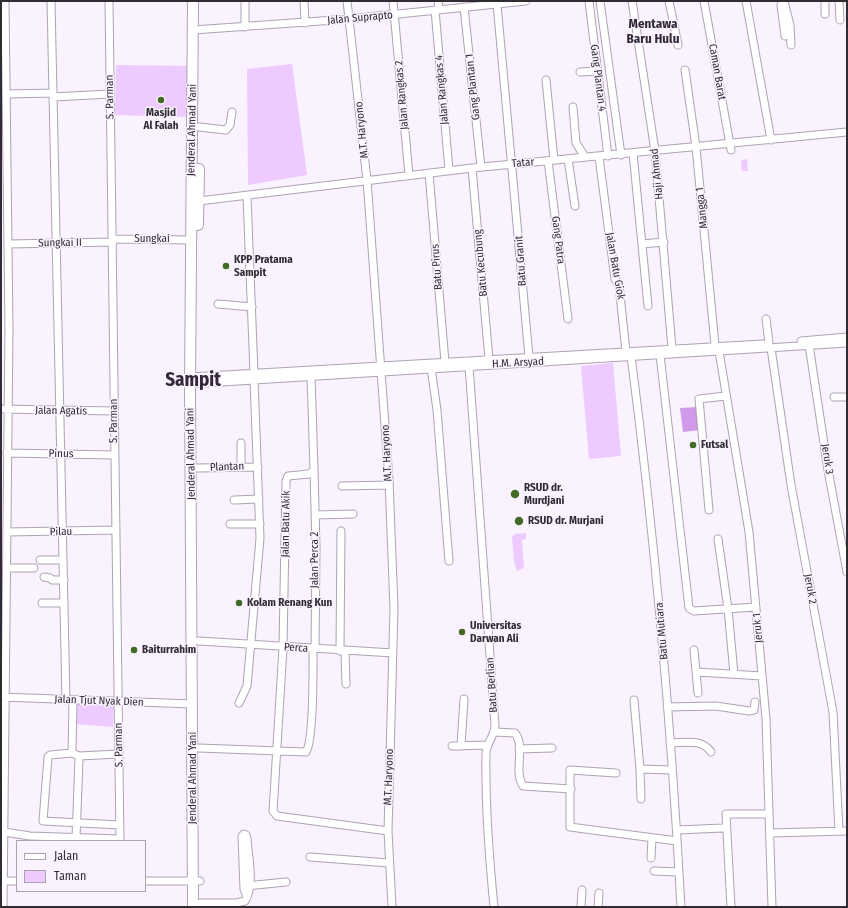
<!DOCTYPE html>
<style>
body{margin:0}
#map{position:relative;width:848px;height:908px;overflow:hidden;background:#faf2fe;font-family:"Fira Sans Condensed",sans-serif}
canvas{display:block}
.frame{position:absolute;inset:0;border:2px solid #312c33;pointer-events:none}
.legend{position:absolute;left:16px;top:840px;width:130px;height:52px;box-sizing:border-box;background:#faf2fe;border:1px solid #aaa3ad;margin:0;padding:5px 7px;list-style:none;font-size:12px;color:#312c33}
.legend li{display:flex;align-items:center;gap:8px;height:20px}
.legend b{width:20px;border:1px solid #aaa3ad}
</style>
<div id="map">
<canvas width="848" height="908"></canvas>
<div class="frame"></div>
<ul class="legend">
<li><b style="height:5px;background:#fff"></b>Jalan</li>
<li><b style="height:11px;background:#edcaff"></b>Taman</li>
</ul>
</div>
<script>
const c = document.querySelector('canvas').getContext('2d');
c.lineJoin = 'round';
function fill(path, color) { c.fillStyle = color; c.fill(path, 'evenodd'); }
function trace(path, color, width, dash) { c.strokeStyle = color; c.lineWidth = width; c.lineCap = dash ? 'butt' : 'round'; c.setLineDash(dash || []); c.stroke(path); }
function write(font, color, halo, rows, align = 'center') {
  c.font = font + ' "Fira Sans Condensed",sans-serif'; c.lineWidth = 3; c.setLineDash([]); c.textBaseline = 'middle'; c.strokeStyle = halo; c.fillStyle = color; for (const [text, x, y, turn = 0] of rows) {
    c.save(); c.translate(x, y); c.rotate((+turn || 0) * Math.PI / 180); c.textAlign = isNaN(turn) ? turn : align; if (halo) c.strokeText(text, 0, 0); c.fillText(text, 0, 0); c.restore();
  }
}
fill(new Path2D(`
 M292,64L307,175L248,185L247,69Z
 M116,65L191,66L190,117L115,115Z
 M747,159L748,171H742L741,160Z
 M613,363L621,456L589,459L581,366Z
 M526,533V539L522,540L524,568L517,571L514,561L512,536L515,534Z
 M75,704L114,706L113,727L74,724Z`), '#edcaff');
fill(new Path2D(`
 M697,407L699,430L683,432L680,408Z`), '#d099ea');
const minor = new Path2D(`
 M51,1L66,700
 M109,1L120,841
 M245,1V27
 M304,1L305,23
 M347,1L367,180L389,480L394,608L388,831L392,907
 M393,1L409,175
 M438,1L439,10
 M589,1L608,156
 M600,1L621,155
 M632,1L655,151L672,348
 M669,1L678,45
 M704,1L731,150
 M746,1L771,140
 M784,1L790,25L791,45
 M825,1V14
 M839,1L840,20
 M497,4L529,357
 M781,5L785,36
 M464,7L481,167
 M435,10L449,170
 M193,30L349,19L526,1
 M685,70L696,147L715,345
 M580,72L597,71
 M546,80L554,160
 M7,94L53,93
 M53,97L110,94
 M573,107L576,143L585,157
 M199,127L226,130L230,125L232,112
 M633,153L648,306
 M599,157L615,279L619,285L626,352
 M568,159L575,206
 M548,161L568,319
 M472,168L489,359
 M429,173L445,362
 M247,196L254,373
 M199,201L472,168L847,132
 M113,239L191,240
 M8,244L113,242
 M642,244L664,242
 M218,304L252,307
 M766,319L769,343
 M801,341L847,337
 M809,345L828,470L847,572
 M771,348L791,485L833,712L839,831
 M719,351L749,532L766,719L772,907
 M660,355L689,608L694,611L756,607
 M631,356C655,539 671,723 681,907
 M469,366L495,725C495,736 486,743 486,754C485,805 489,856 494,907
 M431,368L437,410L449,561
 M311,376L314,470L309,474L288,476L286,481L283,648L273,811L277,816L388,831
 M190,377L763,344
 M190,384L847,343
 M834,397H847
 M1,409L114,411
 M241,443V467
 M7,453L114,455
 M197,468L258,467
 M314,470L316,548L315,649
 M342,486L389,485
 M234,500L259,499
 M709,510L699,399L726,396
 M315,515L353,514
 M230,524H260
 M7,532L116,530
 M718,539L728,609L734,674
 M40,560H63
 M7,568H34
 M44,577L50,578L52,580H64
 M42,603H64
 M199,641L393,653
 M694,650L698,693
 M340,651L341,531
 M345,652L346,684
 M697,672L762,676
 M1,697L193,704
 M73,700L72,753L79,756V759L76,838
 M634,700L640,769L672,770
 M239,703L247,686L260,538L254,380
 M667,707L716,706L749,711L754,710L755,702
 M494,732L515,733C526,747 513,771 523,786L571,789
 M670,743C685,743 702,738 711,752
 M452,746L488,745
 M461,746L464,699
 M199,748L306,752C314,740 313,668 313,649
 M519,749L552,748
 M72,753L50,755L48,757L43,821L120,825
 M79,756L119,754
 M640,769L641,799
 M616,773L570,770V827L677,841
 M677,830L723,828
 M4,832L30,836L120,839
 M770,833L847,831
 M310,857L389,863
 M651,858L652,838
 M654,871L679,872
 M3,881H17
 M145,881H200
 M246,886L286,882
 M200,903H236L245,901C255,884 248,857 247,838L246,835L244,834L242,836L244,889L247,897
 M3,907L9,329L5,1
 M581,907L582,890
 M598,907L599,893
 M731,907L726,814H769`);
const highway = new Path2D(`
 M198,225L199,169
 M193,907L190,387L193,1`);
trace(minor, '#afa2b5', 9);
trace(highway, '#afa2b5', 12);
trace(minor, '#fff', 7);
trace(highway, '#fff', 10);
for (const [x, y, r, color] of [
 [161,100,4,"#426a25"],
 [226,266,4,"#426a25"],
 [693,445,4,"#426a25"],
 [515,494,5,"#426a25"],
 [519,521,5,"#426a25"],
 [239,603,4,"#426a25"],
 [462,632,4,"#426a25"],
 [134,650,4,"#426a25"]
]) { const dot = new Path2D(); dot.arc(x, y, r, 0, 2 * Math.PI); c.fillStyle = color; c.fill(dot); trace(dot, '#faf2fe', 1.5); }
write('11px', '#312c33', '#faf2fe', [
 ["Jalan Suprapto",360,18,-5],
 ["Caman Barat",717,72,80],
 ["Gang Plantan 4",598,78,83],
 ["Gang Plantan 1",473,87,-96],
 ["Jalan Rangkas 4",442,90,-95],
 ["Jalan Rangkas 2",402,95,-95],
 ["S. Parman",110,97,-91],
 ["Jenderal Ahmad Yani",192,130,-89],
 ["M.T. Haryono",362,130,-96],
 ["Tatar",523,163,-5],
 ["Haji Ahmad",657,174,-96],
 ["Mangga 1",702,208,-96],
 ["Sungkai",152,239],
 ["Gang Patra",558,240,83],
 ["Sungkai II",60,243,-1],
 ["Batu Granit",521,261,-94],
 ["Batu Kecubung",481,263,-95],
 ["Jalan Batu Giok",615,266,80],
 ["Batu Pirus",437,267,-94],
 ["H.M. Arsyad",518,363,-3],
 ["Jalan Agatis",61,411,1],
 ["S. Parman",114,421,-90],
 ["M.T. Haryono",387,453,-93],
 ["Pinus",61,454,1],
 ["Jenderal Ahmad Yani",191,454,-91],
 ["Jeruk 3",827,459,81],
 ["Plantan",227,467,-2],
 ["Jalan Batu Akik",286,524,-89],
 ["Pilau",61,532,-1],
 ["Jalan Perca 2",315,560,-90],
 ["Jeruk 2",810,589,80],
 ["Jeruk 1",758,628,-95],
 ["Batu Mutiara",662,631,-95],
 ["Perca",296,648,4],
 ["Batu Berlian",492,685,-94],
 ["Jalan Tjut Nyak Dien",99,701,2],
 ["S. Parman",119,745,-91],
 ["M.T. Haryono",389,777,-88],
 ["Jenderal Ahmad Yani",193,778,-90]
]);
write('bold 11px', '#312c33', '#faf2fe', [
 ["Masjid",161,113,"center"],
 ["Al Falah",161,126,"center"],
 ["KPP Pratama",234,260],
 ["Sampit",234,273],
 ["Futsal",701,445],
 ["RSUD dr.",524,488],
 ["Murdjani",524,501],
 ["RSUD dr. Murjani",528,521],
 ["Kolam Renang Kun",247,603],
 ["Universitas",470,626],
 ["Darwan Ali",470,639],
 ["Baiturrahim",142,650]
], 'left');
write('bold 13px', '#322837', '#faf2fe', [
 ["Mentawa",653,24],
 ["Baru Hulu",653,39]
]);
write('bold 19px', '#322837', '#faf2fe', [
 ["Sampit",193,381]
]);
</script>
